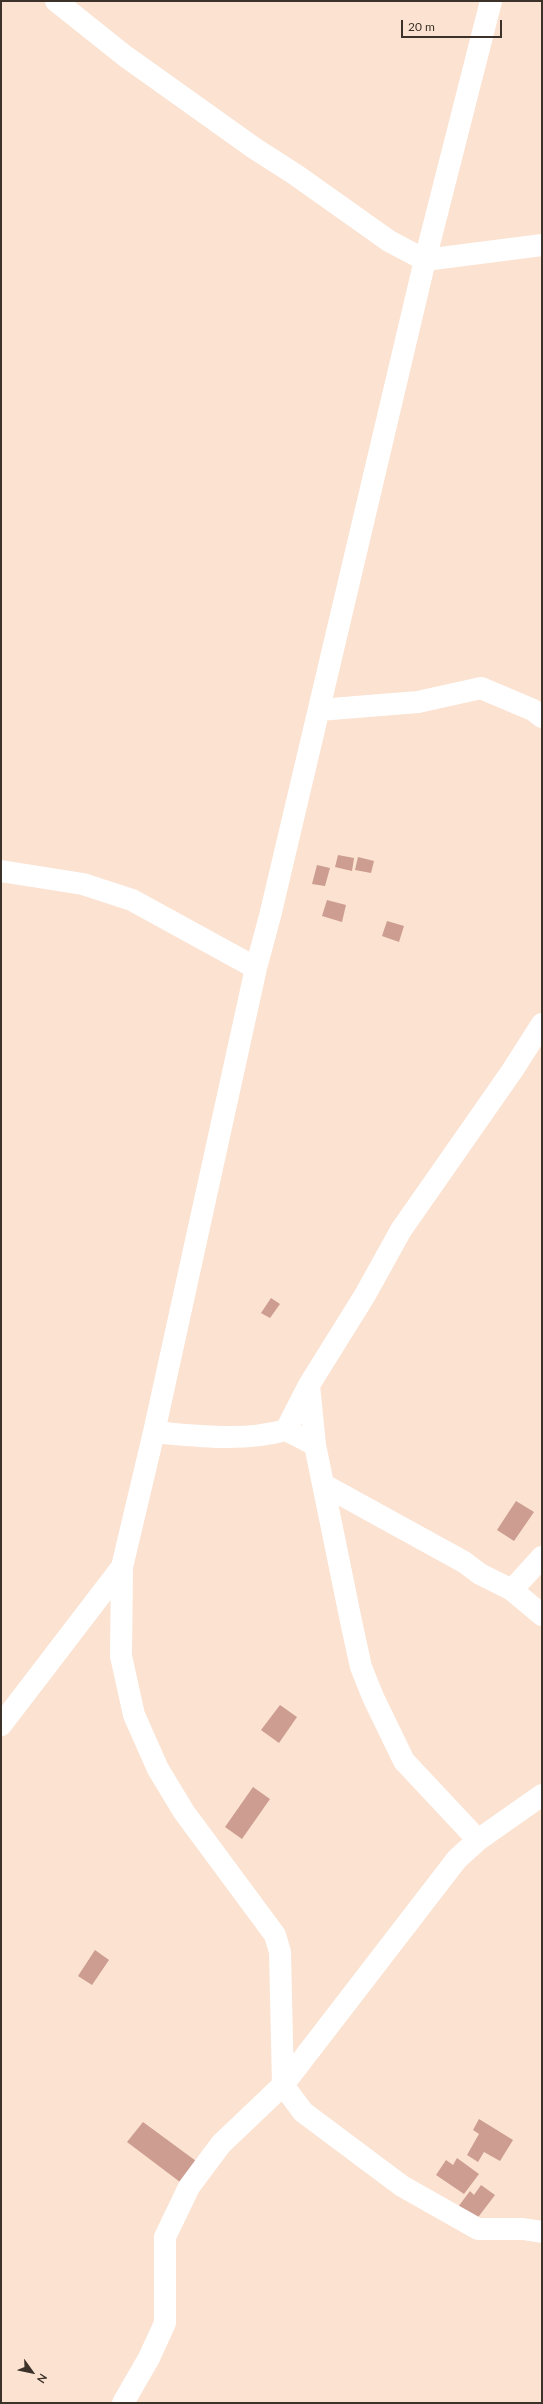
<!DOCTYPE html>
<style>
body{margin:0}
#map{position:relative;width:543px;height:2404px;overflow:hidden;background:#fbe2d1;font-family:Lato,sans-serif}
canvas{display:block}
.frame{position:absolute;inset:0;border:2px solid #3d3229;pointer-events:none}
.north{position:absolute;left:12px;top:2352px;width:40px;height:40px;-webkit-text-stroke:3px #fbe2d1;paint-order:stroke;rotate:123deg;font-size:11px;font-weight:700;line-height:16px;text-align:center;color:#3d3229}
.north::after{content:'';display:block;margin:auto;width:14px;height:18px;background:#3d3229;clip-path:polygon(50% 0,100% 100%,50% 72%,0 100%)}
.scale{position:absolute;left:401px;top:20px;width:101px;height:18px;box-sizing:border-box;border:2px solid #3d3229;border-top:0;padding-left:5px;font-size:12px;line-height:14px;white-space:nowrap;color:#3d3229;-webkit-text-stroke:3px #fbe2d1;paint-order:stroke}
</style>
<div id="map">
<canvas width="543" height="2404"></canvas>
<div class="frame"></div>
<div class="north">N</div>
<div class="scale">20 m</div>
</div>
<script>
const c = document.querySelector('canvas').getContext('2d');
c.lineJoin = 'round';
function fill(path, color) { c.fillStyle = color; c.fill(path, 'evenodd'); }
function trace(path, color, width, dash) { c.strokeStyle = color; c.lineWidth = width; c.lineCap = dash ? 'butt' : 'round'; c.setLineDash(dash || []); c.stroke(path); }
fill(new Path2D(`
 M338,855L354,858L352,871L335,867Z
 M358,857L374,861L371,873L355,870Z
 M317,865L330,868L325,886L312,884Z
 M327,900L346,905L342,922L322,916Z
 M387,921L404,926L399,942L382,936Z
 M271,1298L280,1304L270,1318L261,1313Z
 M516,1501L534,1512L514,1541L497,1530Z
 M280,1705L297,1717L279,1743L261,1730Z
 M253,1787L270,1799L242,1839L225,1827Z
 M95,1950L109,1960L92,1985L78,1976Z
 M479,2119L513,2140L500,2161L484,2152L478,2162L467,2155L479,2134L473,2130Z
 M143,2122L196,2161L180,2182L127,2142Z
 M457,2158L479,2174L464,2194L436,2175L446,2160L453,2165Z
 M481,2185L495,2195L476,2220L458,2207L470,2191L474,2195Z`), '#cc9d90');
trace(new Path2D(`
 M56,1L125,56L254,148L296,175L389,241L425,260L542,245
 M491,1L425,260L270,916L256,968L154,1432L122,1567L121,1656L134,1715L158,1769L184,1812L275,1935L280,1952L283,2085L303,2112L402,2186L478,2229H523L542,2232
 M319,710L418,702L481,688L533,710L542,717
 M1,871L83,884L132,900L256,968
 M309,1385L315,1445
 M286,1430L309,1385L365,1295L401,1230L512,1071L542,1024
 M154,1432C198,1436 243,1442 286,1430L315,1445L352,1626L361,1667L373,1697L404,1761L478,1840
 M324,1485L464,1562L480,1574L512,1590L542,1615
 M512,1590L542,1557
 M1,1725L122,1567
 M123,2403L149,2358L165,2323V2237L189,2187L221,2144L283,2085L457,1859L478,1840L542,1795`), '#fff', 22);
</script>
